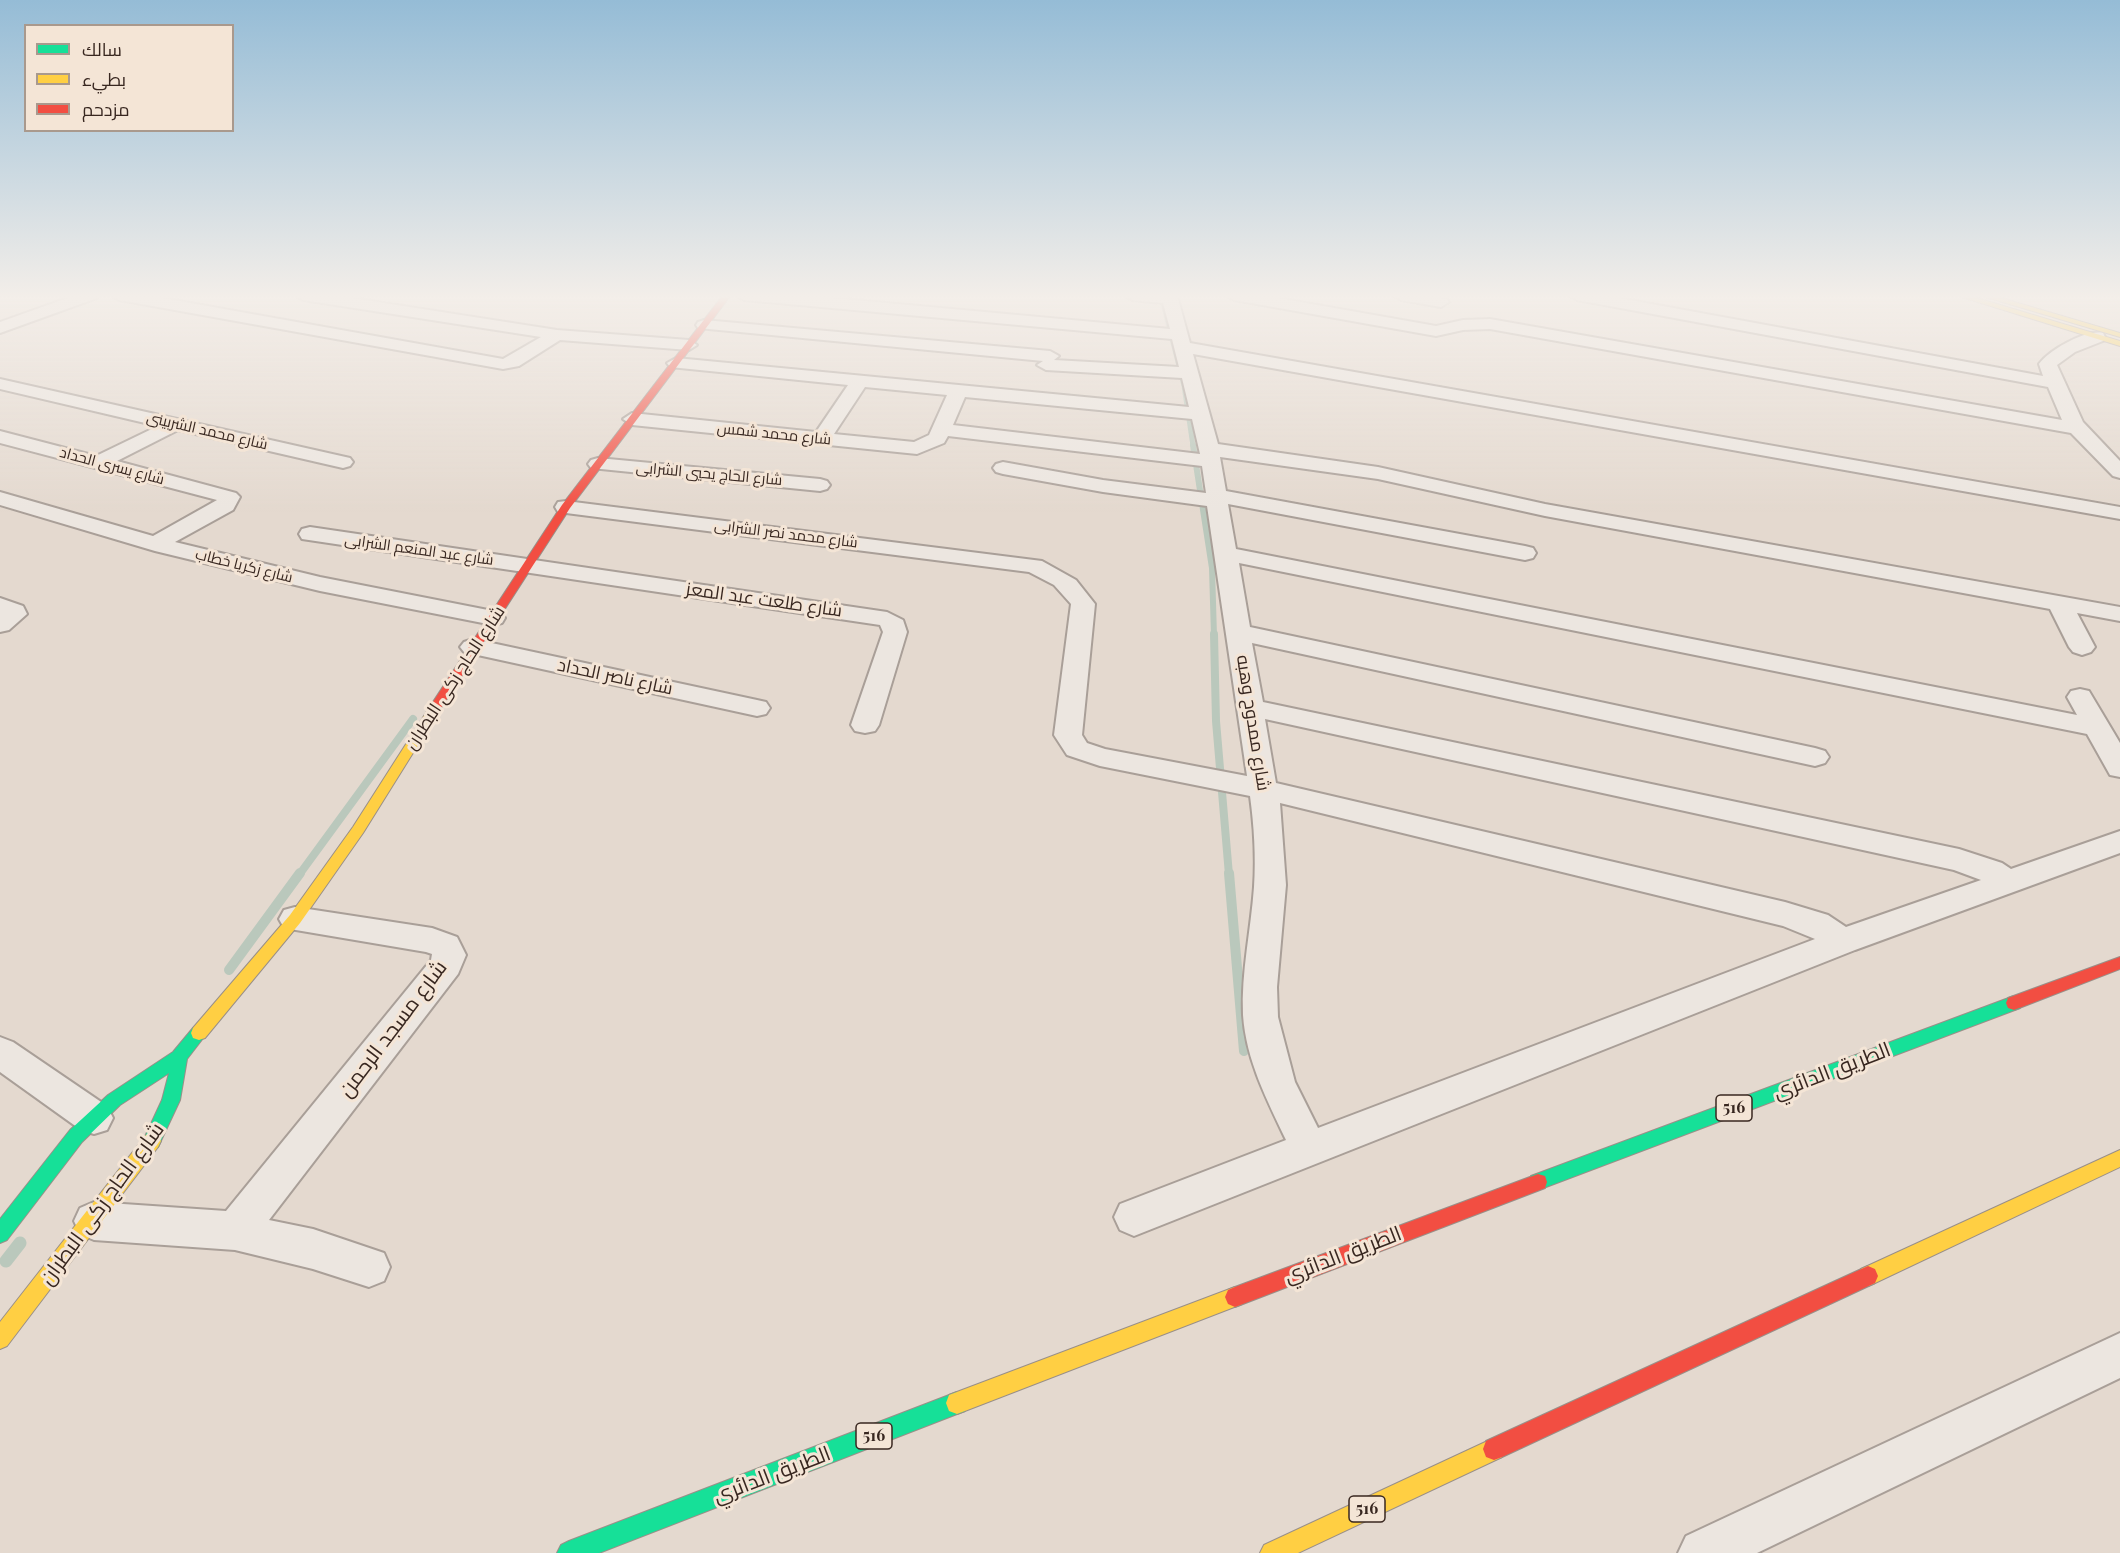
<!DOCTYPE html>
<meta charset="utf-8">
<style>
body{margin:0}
#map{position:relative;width:2120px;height:1553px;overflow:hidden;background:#e4d9cf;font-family:"Playfair Display",Cairo,serif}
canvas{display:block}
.legend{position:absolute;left:24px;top:24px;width:210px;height:108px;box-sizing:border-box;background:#f4e5d6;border:2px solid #a9998d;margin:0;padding:8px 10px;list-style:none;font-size:18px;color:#382720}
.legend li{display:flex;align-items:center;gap:12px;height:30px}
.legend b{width:30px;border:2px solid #a9998d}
</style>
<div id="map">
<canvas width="2120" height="1553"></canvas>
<ul class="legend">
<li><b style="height:8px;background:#16e098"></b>سالك</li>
<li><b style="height:8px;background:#ffcf43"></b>بطيء</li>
<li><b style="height:8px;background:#f24e42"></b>مزدحم</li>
</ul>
</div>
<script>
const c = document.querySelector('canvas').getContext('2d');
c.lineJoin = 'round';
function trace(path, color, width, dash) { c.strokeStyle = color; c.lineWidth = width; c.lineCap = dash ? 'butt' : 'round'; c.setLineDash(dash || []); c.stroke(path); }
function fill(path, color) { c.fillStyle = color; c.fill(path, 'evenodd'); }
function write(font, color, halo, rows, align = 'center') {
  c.font = font + ' "Playfair Display",Cairo,serif'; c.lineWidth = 6; c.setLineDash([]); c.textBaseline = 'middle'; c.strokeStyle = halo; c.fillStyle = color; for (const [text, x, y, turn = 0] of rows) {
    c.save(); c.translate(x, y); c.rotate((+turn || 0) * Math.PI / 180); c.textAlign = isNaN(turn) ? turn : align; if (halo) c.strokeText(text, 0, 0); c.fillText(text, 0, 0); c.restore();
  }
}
trace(new Path2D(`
 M1163,304L1184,386L1193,446`), '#bac8bc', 5);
trace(new Path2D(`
 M1193,445L1212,568L1214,636`), '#bac8bc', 6);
trace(new Path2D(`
 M1214,634L1216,721L1229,875
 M299,875L413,719`), '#bac8bc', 8);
trace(new Path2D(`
 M1229,873L1244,1051
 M229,970L300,873`), '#bac8bc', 10);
trace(new Path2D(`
 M6,1261L20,1243`), '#bac8bc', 13);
const street = new Path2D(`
 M76,295H99L97,298L0,333V322Z
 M111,295H146L503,359L541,337L303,300L295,295H333L557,330L689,340L697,345L689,350L560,340L519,366L503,369L119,300Z
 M736,295H800L1170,329L1163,303L1132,300L1124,295H1177L1190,343L2120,507V519L1193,354L1218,444L1378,467L1545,504L2120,607V621L2077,613L2095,647L2091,652L2082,655L2073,652L2069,647L2050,609L1545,516L1378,479L1220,457L1226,491L1525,546L1533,548L1536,553L1533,558L1525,560L1228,504L1236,549L2077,715L2067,697L2071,691L2080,689L2089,691L2120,743V777L2110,775L2087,734L1239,563L1250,627L1815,748L1825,751L1829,757L1825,763L1815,766L1252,643L1263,702L1959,849L2002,863L2011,869L2120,831V853L1855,950L1134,1236L1120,1230L1114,1217L1120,1204L1286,1140C1267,1100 1246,1060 1243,1015C1241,972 1251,930 1254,887C1256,857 1254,825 1250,796L1100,766L1067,755L1054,735L1071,604L1054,585L1029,572L566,513L558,512L555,507L558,502L566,501L1042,561L1076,580L1095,604L1082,735L1087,743L1105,749L1247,776L1207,506L1103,492L1003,474L996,472L993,468L996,464L1003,462L1103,480L1206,493L1202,466L948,436L944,443L917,454L632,425L623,419L632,413L816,432L848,385L670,367L667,363L676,358L1189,407L1182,378L1046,370L1037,365L1043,361L698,328L696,325L698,322L704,320L1050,351L1059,356L1054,360L1179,367L1172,339L744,300ZM865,387L947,395L929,435L914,442L834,434ZM965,397L1192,419L1200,454L953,425ZM1265,719L1954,870L1981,880L1846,927L1828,915L1785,902L1276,783ZM1280,803L1783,926L1815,939L1318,1128L1295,1082L1278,1017L1277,987L1286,885Z
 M1226,295H1261L1436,326L1463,320L1490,319L2062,420L2048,387L1577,300L1569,295H1603L2043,376L2039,364C2049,350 2086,329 2103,333L2105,337L2103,341L2075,352L2057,365L2083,422L2120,461V478L2113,476L2071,433L1490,329L1463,330L1436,336L1234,300Z
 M1393,295H1428L1447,299L1449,302L1441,307L1401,300Z
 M0,379L350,458L353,462L350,466L343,468L178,430L117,461L236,493L240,497L233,510L175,542L320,577L493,611L502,613L505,618L502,623L493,625L320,591L155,551L0,505V492L153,536L217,500L0,443V431L96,456L158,426L0,389Z
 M598,458L820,479L827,481L830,485L827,489L820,491L591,468L588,464L591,460Z
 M310,527L887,612L903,620L907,632L879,725L875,731L865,733L855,731L851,725L883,632L880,625L302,539L299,534L302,529Z
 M0,598L23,606L27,614L9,630L0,632Z
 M473,639L757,700L766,702L770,708L766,714L757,716L464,652L460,647L464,642Z
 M295,907L432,928L457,937L466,955L458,974L269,1220L313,1229L384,1253L390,1267L384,1281L369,1287L313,1269L235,1250L94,1240L80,1234L74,1221L80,1208L94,1202L226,1211L431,960L432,954L426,952L284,928L279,919L284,910Z
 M0,1037L13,1042L107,1106L113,1118L107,1130L94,1134L81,1130L0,1072Z
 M2120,1333V1378L1757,1553H1678L1686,1536Z`);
const fast = new Path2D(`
 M2014,996L2020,998L2022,1003L2020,1008L1538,1190L1531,1188L1529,1182L1531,1176Z
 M199,1026L205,1028L207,1033L187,1059L180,1100L158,1147L152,1149L146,1147L143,1141L162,1100L169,1073L120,1105L82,1142L7,1240L0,1243V1219L70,1130L108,1095L173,1052L193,1028Z
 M957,1392L965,1395L968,1403L965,1411L957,1414L599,1553H557L561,1545L569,1541Z`);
const slow = new Path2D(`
 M1955,295H1967L2120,341V346Z
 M1979,295H1991L2120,333V337Z
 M435,704L441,708L363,833L300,923L205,1038L199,1040L193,1038L191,1033L193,1028L290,915L353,827L431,705Z
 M152,1133L158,1135L161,1141L158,1147L7,1346L0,1349V1322L146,1135Z
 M2120,1150V1167L1875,1283L1868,1286L1861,1283L1858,1276L1861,1269Z
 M1235,1287L1242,1290L1245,1297L1242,1304L957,1414L949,1411L946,1403L949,1395Z
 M1494,1438L1502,1441L1505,1449L1502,1457L1298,1553H1260L1264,1545Z`);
const jam = new Path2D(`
 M723,295H731L570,508L439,711H431L429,708L562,505Z
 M2120,957V969L2014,1010L2008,1008L2006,1003L2008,998Z
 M1538,1174L1545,1176L1547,1182L1545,1188L1235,1307L1228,1304L1225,1297L1228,1290L1235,1287Z
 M1868,1266L1875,1269L1878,1276L1875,1283L1502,1457L1494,1460L1486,1457L1483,1449L1486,1441Z`);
trace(street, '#a99f98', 4);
trace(fast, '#998f88', 2);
trace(slow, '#998f88', 2);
trace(jam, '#998f88', 2);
fill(street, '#ece6e0');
fill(fast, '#16e098');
fill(slow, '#ffcf43');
fill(jam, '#f24e42');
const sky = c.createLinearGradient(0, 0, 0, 512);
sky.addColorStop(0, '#95bcd6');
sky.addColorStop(0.58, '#f3eee9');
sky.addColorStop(1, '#f3eee900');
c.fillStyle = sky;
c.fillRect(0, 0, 2120, 512);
write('15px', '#382720', '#f4e5d6', [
 ["شارع محمد الشربينى",207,431,13],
 ["شارع محمد شمس",774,434,6],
 ["شارع يسرى الحداد",112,466,15],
 ["شارع الحاج يحيي الشرابى",709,474,5],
 ["شارع محمد نصر الشرابى",786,534,7],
 ["شارع عبد المنعم الشرابى",419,550,8],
 ["شارع زكريا خطاب",244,566,14]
]);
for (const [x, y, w] of [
 [1734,1108,36],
 [874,1436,36],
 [1367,1509,36]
]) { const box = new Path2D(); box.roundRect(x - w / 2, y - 13, w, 26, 4.5); c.fillStyle = '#f4e5d6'; c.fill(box); trace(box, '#382720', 1.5); }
write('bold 16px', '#382720', null, [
 ["516",1734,1108],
 ["516",874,1436],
 ["516",1367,1509]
]);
write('18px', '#382720', '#f4e5d6', [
 ["شارع طلعت عبد المعز",764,600,8],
 ["شارع ناصر الحداد",615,677,12],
 ["شارع الحاج زكى البطران",455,678,-57],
 ["شارع ممدوح وهبه",1253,723,81]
]);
write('21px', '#382720', '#f4e5d6', [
 ["شارع مسجد الرحمن",393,1029,-53],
 ["الطريق الدائري",1832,1071,-21],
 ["شارع الحاج زكى البطران",102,1204,-54],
 ["الطريق الدائري",1343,1255,-21],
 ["الطريق الدائري",772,1475,-21]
]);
</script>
